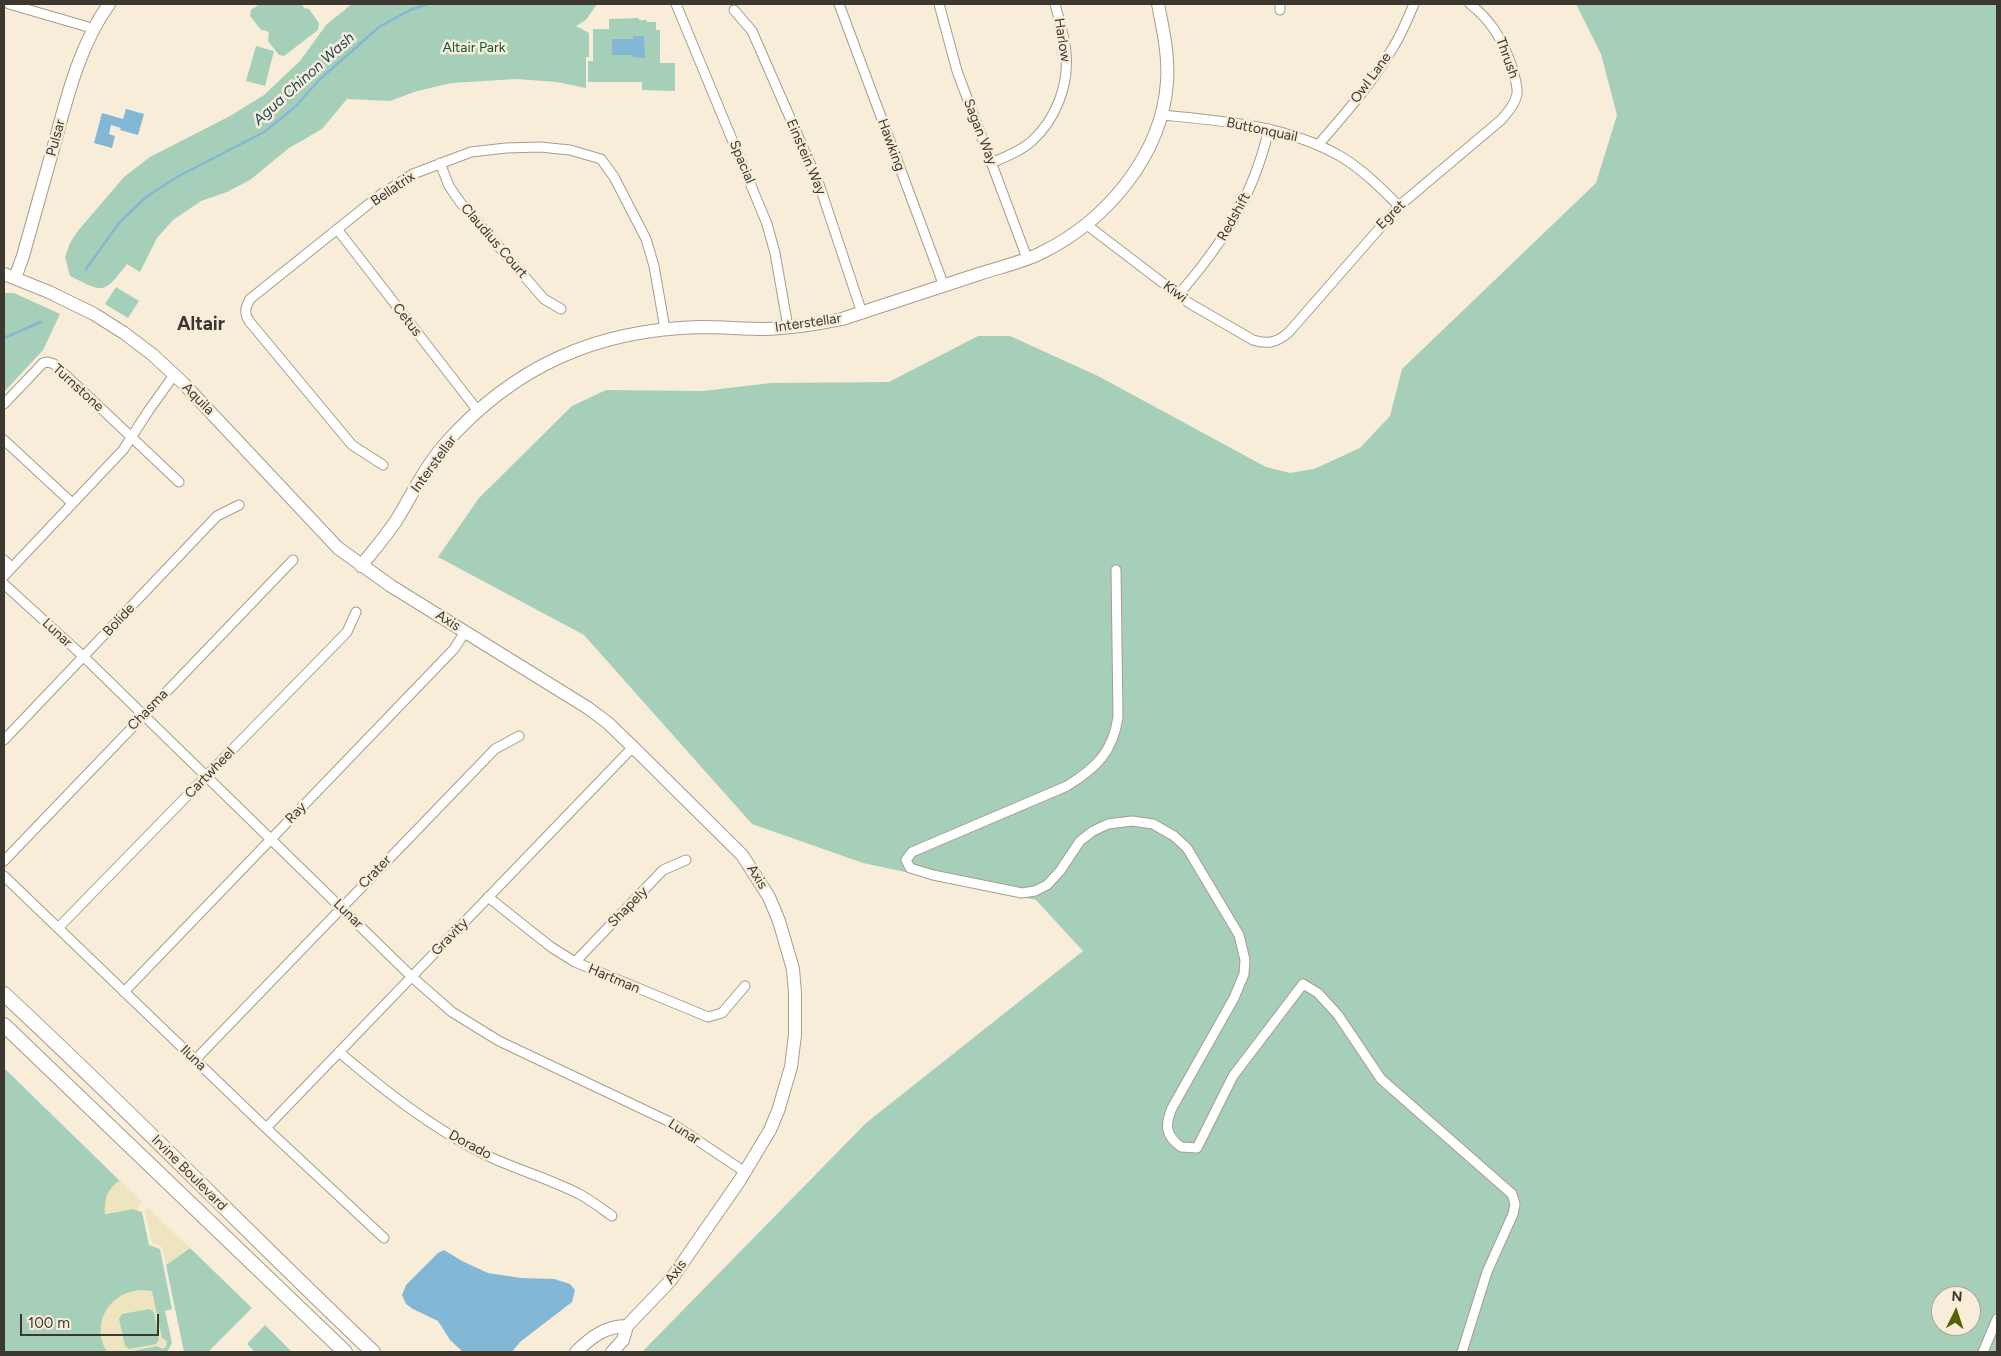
<!DOCTYPE html>
<style>
body{margin:0}
#map{position:relative;width:2001px;height:1356px;overflow:hidden;background:#f7edd9;font-family:Figtree,sans-serif}
canvas{display:block}
.frame{position:absolute;inset:0;border:5px solid #3c3830;pointer-events:none}
.north{position:absolute;left:1931px;top:1286px;width:50px;height:50px;box-sizing:border-box;background:#f7edd9;border:1px solid #aca595;border-radius:50%;rotate:4deg;font-size:14px;font-weight:700;line-height:20px;text-align:center;color:#3c3830}
.north::after{content:'';display:block;margin:auto;width:18px;height:22px;background:#50630a;clip-path:polygon(50% 0,100% 100%,50% 72%,0 100%)}
.scale{position:absolute;left:20px;top:1314px;width:139px;height:22px;box-sizing:border-box;border:2px solid #3c3830;border-top:0;padding-left:6px;font-size:15px;line-height:18px;white-space:nowrap;color:#3c3830;-webkit-text-stroke:4px #f7edd9;paint-order:stroke}
</style>
<div id="map">
<canvas width="2001" height="1356"></canvas>
<div class="frame"></div>
<div class="north">N</div>
<div class="scale">100 m</div>
</div>
<script>
const c = document.querySelector('canvas').getContext('2d');
c.lineJoin = 'round';
function fill(path, color) { c.fillStyle = color; c.fill(path, 'evenodd'); }
function trace(path, color, width, dash) { c.strokeStyle = color; c.lineWidth = width; c.lineCap = dash ? 'butt' : 'round'; c.setLineDash(dash || []); c.stroke(path); }
function write(font, color, halo, rows, align = 'center') {
  c.font = font + ' Figtree,sans-serif'; c.lineWidth = 5; c.setLineDash([]); c.textBaseline = 'middle'; c.strokeStyle = halo; c.fillStyle = color; for (const [text, x, y, turn = 0] of rows) {
    c.save(); c.translate(x, y); c.rotate((+turn || 0) * Math.PI / 180); c.textAlign = isNaN(turn) ? turn : align; if (halo) c.strokeText(text, 0, 0); c.fillText(text, 0, 0); c.restore();
  }
}
fill(new Path2D(`
 M260,4H302L304,8L309,9L319,23L318,30L284,56L279,55L268,41L269,33L267,31L261,30L250,16L251,10Z
 M352,4H597L586,20L576,26L589,33V57H586V88L557,82L516,79L452,83L417,91L390,101L347,99L322,129L289,148L250,180L227,192L201,201L173,220L157,238L140,272L127,264C103,295 104,293 70,276L65,257L70,243L77,232L124,177L150,157L230,116L264,95L300,61L326,25Z
 M1576,4H1997V1352H642L866,1123L1083,951L1036,900L863,863L752,824L584,635L438,557L479,498L572,406L606,390L703,391L771,383L889,382L978,336H1010L1098,376L1266,467L1290,473L1314,469L1360,448L1390,416L1402,369L1596,183L1617,115L1601,54ZM1941,1296H1971V1326H1941Z
 M639,18V20H647V22H656V30H660V63H675V91L642,90V82H588V61H593V29H609V19Z
 M256,46L274,51L265,86L246,81Z
 M116,287L139,301L128,318L105,304Z
 M4,293H14L60,314L43,350L4,392Z
 M4,1068L120,1181C108,1187 104,1201 105,1214L133,1209L142,1212L149,1245L160,1249L172,1309L165,1311L172,1343L167,1352H4Z
 M190,1248L252,1308L208,1352H184L166,1265Z
 M265,1325L292,1352H255L247,1344Z`), '#a6cfb9');
fill(new Path2D(`
 M120,1181L141,1201L137,1210L133,1209L105,1214C104,1200 107,1188 120,1181Z
 M148,1208L190,1248L166,1265L162,1247L152,1243L145,1211Z
 M141,1290L152,1291L162,1338L167,1341L166,1347L163,1349L157,1346L128,1352H107C90,1324 109,1292 141,1290ZM149,1309L154,1312L159,1339L156,1344L129,1349L125,1346L119,1319L122,1314Z`), '#eee5bf');
fill(new Path2D(`
 M633,36H644L645,58L633,57V55H612V39H633Z
 M126,109L144,114L138,135L120,130L121,128L111,125L109,134L115,136L112,148L94,143L102,113L123,119Z
 M444,1250L462,1261L488,1273L521,1278L554,1279L570,1284L575,1290L572,1302L520,1342L512,1352H463L450,1340L438,1321L413,1309L406,1304L402,1295L406,1285L438,1253Z`), '#82b8d5');
trace(new Path2D(`
 M86,269L119,223L146,197L177,177L264,132L295,107L319,80L379,27L410,10L428,4
 M4,338L41,322`), '#82b8d5', 2.5);
const street = new Path2D(`
 M9,4L95,29
 M676,4L767,224L775,253L788,327
 M839,4L944,286
 M939,4L957,71L1027,258
 M1280,4V10
 M734,10L752,31L819,184L862,313
 M1162,115C1224,121 1285,125 1340,156C1362,169 1381,188 1399,206
 M1318,145C1345,114 1373,82 1394,46C1402,33 1408,18 1414,4
 M440,163L449,186L460,202L544,299L561,309
 M991,163C1005,157 1021,151 1032,141C1056,119 1069,85 1066,53C1065,37 1059,20 1055,4
 M1087,225L1189,303L1253,340C1268,345 1278,342 1289,332L1399,206L1501,120C1508,112 1515,104 1517,94C1518,85 1514,76 1512,67C1503,41 1492,21 1470,4
 M337,229L478,411
 M1178,295C1224,242 1253,197 1269,129
 M4,404L43,363L48,362L54,364L179,482
 M4,440L72,503
 M383,465L352,445L249,321C244,313 245,308 250,299L380,195L413,174L471,152L506,148L540,147L570,150L601,159L614,177L646,239L654,266L665,329
 M4,560L11,567
 M1116,570L1118,717C1113,752 1096,768 1067,786L912,852L906,860L910,868L933,875L1022,893L1035,891L1047,885L1060,871L1080,841L1093,831L1108,824L1132,821L1153,824L1174,836L1187,848L1239,935L1245,960L1244,974L1234,998L1172,1108C1165,1125 1165,1135 1181,1147L1197,1148L1233,1076L1303,984L1318,993L1338,1015L1381,1079L1512,1194L1515,1204L1513,1214L1487,1272L1462,1352
 M4,576L123,450L149,410L174,375
 M4,584L84,657L412,977L452,1012L499,1041L670,1122L745,1172
 M4,740L217,516L239,505
 M4,861L293,560
 M4,876L266,1128L384,1238
 M488,897L551,947L575,962L708,1017L722,1013L745,986
 M58,928L347,632L356,612
 M575,962L663,870L686,860
 M124,992L454,649L465,632
 M339,1052C385,1091 432,1128 486,1155C517,1170 551,1179 581,1195C592,1201 602,1209 612,1216
 M195,1060L495,749L519,736
 M266,1128L633,747
 M1983,1352L1997,1319`);
const secondary = new Path2D(`
 M4,274L49,292L94,314L124,333L153,355L183,383L338,548L391,586L588,708L608,723L640,754L742,855L769,897L779,921L793,969L795,993V1035L791,1067L778,1111L770,1130L740,1180L670,1281L627,1326L623,1340L612,1352
 M15,278L23,256C34,217 45,178 56,138C68,93 81,43 109,4
 M361,566C373,551 385,537 396,521C412,495 425,467 445,444C514,366 596,330 699,327C722,327 744,329 767,329C792,328 818,324 842,319C888,304 933,289 979,274C1000,267 1024,262 1043,252C1107,220 1162,155 1167,82C1169,55 1163,30 1158,4
 M576,1352C591,1337 606,1326 627,1326`);
const primary = new Path2D(`
 M4,994C130,1111 249,1234 373,1352
 M4,1025L345,1352`);
trace(street, '#a79d8b', 11);
trace(secondary, '#a79d8b', 14);
trace(primary, '#a79d8b', 16);
trace(street, '#fff', 9);
trace(secondary, '#fff', 12);
trace(primary, '#fff', 14);
write('14px', '#3c3830', '#f7edd9', [
 ["Harlow",1062,40,81],
 ["Thrush",1507,58,70],
 ["Owl Lane",1371,78,-54],
 ["Buttonquail",1262,130,12],
 ["Sagan Way",980,132,69],
 ["Pulsar",56,138,-75],
 ["Hawking",891,145,70],
 ["Einstein Way",806,157,67],
 ["Spacial",742,162,67],
 ["Bellatrix",393,189,-34],
 ["Egret",1391,215,-45],
 ["Redshift",1234,217,-61],
 ["Claudius Court",494,241,49],
 ["Kiwi",1175,292,37],
 ["Cetus",407,320,52],
 ["Interstellar",808,323,-8],
 ["Turnstone",78,388,42],
 ["Aquila",198,399,45],
 ["Interstellar",434,464,-54],
 ["Bolide",119,620,-47],
 ["Axis",448,621,32],
 ["Lunar",57,633,43],
 ["Chasma",148,710,-46],
 ["Cartwheel",210,773,-46],
 ["Ray",296,813,-46],
 ["Crater",375,872,-46],
 ["Axis",757,877,58],
 ["Shapely",628,907,-46],
 ["Lunar",348,914,44],
 ["Gravity",450,937,-46],
 ["Hartman",614,979,23],
 ["Iluna",193,1058,44],
 ["Lunar",684,1132,33],
 ["Dorado",470,1145,28],
 ["Irvine Boulevard",189,1173,45],
 ["Axis",676,1272,-53]
]);
write('14px', '#13573c', '#f7edd9', [
 ["Altair Park",474,48]
]);
write('italic 15px', '#1c485e', '#f7edd9', [
 ["Agua Chinon Wash",304,79,-42]
]);
write('bold 19px', '#3c3830', '#f7edd9', [
 ["Altair",201,324]
]);
</script>
